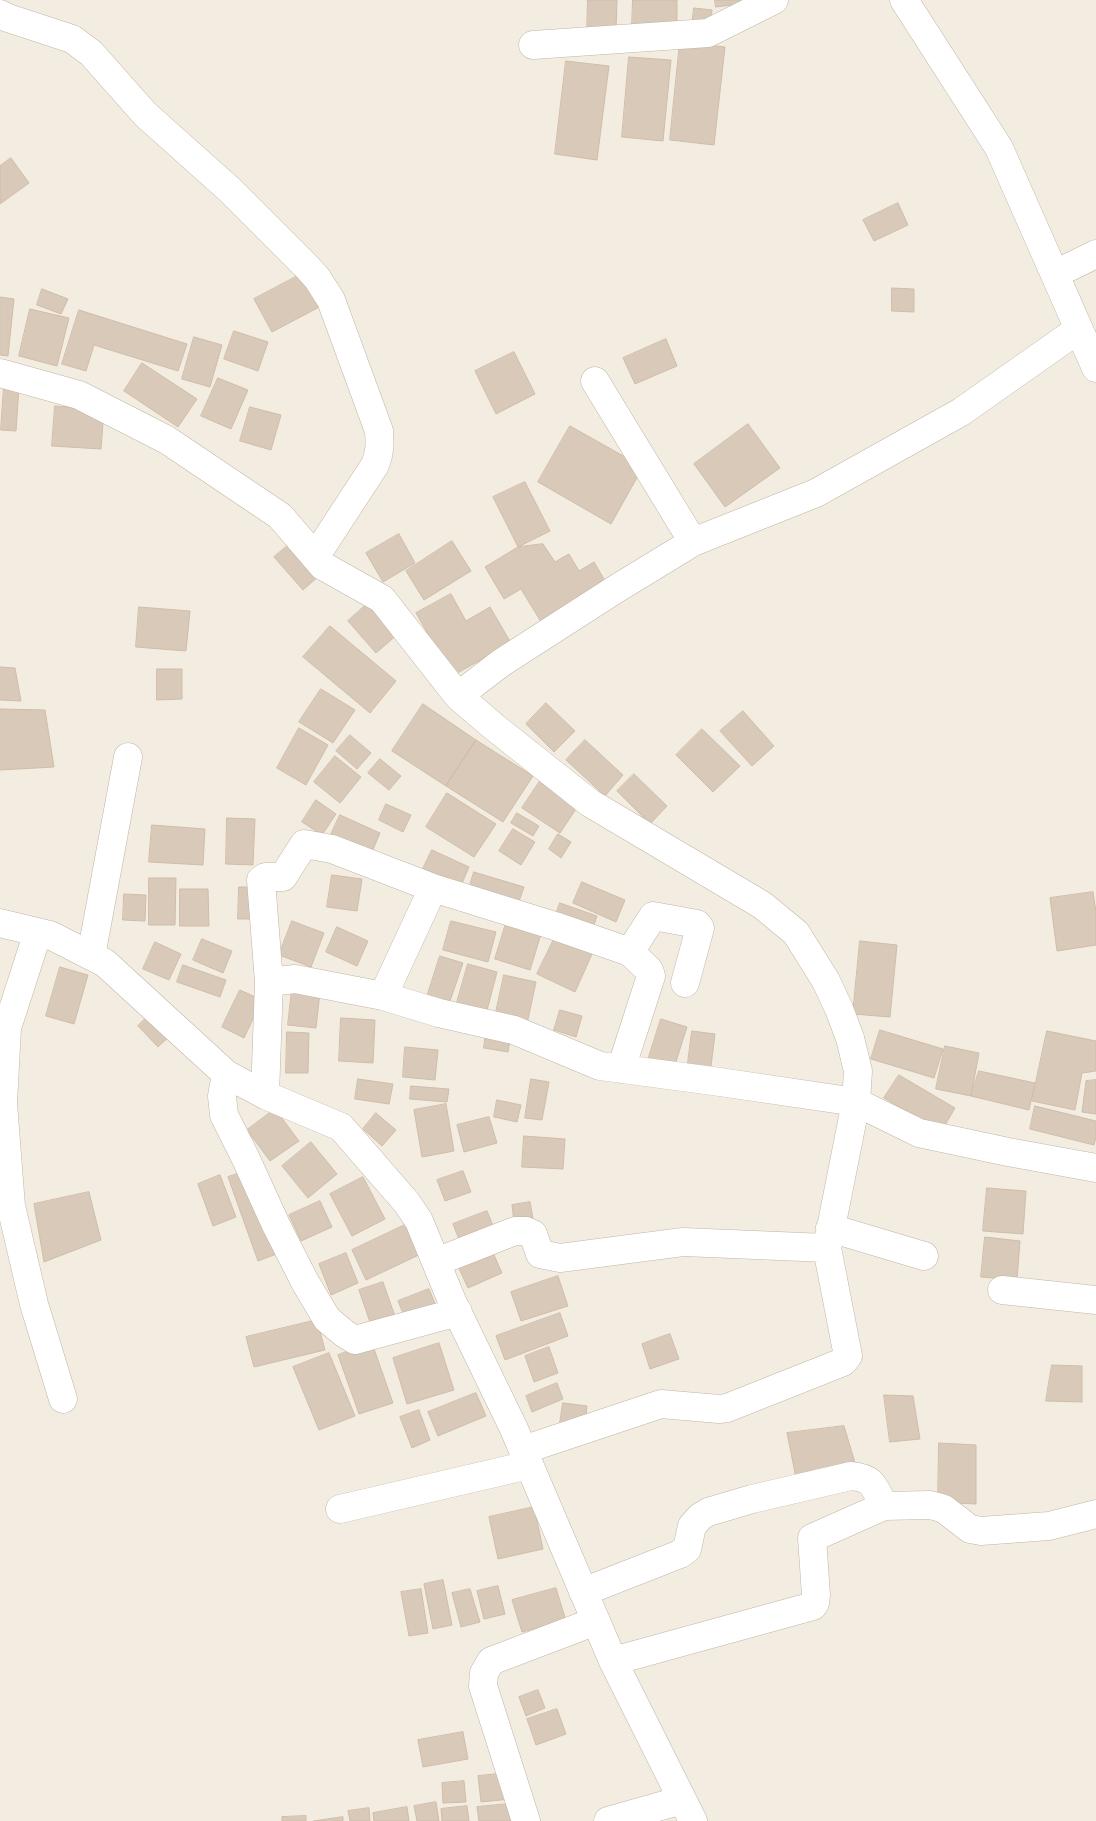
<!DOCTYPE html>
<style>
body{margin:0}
canvas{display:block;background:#f3ece1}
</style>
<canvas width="1096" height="1821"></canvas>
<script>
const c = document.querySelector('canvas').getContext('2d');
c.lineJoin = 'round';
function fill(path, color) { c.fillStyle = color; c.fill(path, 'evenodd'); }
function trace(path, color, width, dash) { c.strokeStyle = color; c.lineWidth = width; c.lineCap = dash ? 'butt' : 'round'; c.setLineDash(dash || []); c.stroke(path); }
const building = new Path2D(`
 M588,0H617L616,30H587Z
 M633,0H677V24L632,26Z
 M715,0H745L746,3L716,7Z
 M694,8L712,10L710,28L692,25Z
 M680,42L725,47L714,145L670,140Z
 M629,57L671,60L663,141L622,137Z
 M566,61L609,66L597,160L555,154Z
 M11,158L29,183L0,204V166Z
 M898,203L908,225L874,241L863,220Z
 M307,271L325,304L272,332L254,299Z
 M892,288L914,289V312L892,311Z
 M42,289L68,299L61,314L37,305Z
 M0,297L14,299L8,356L0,355Z
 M30,309L69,318L57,366L19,356Z
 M79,310L187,344L178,371L94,345L86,371L62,364Z
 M234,331L268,342L258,371L224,359Z
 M194,337L222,345L210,387L182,379Z
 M666,339L677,366L635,384L623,358Z
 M514,352L535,394L496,414L475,371Z
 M142,363L197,399L178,427L124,391Z
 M218,378L248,390L231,429L201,416Z
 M4,386L19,387L16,431L1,430Z
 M55,406L104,410L101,449L52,446Z
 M250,407L281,415L271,450L240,441Z
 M748,424L780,468L725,507L694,464Z
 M570,426L643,467L611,524L538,482Z
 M525,482L550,531L518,547L493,497Z
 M399,534L415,563L383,582L366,553Z
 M452,541L471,571L424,600L406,571Z
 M291,543L320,575L303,590L274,557Z
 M543,544L555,562L569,554L579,571L594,562L608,586L543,625L521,589L504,599L485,567L518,547Z
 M451,594L466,621L490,607L511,643L452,676L416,613Z
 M369,602L398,634L376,653L348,621Z
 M139,607L190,611L186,651L136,647Z
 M330,626L396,681L370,713L303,657Z
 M0,667L15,668L21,701L0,700Z
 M157,669H182V699L157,700Z
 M321,689L355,710L333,743L299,722Z
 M546,703L575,731L554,752L526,724Z
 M423,704L476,740L446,786L392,751Z
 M0,709L45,710L54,767L0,770Z
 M743,711L774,746L752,766L720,731Z
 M299,728L328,745L306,785L277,768Z
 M702,729L740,766L713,792L676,755Z
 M350,735L371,753L357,769L336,751Z
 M476,740L533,776L503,822L446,786Z
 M585,740L623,775L605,796L566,760Z
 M335,756L361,777L340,803L314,782Z
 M380,759L401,776L389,790L368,773Z
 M634,774L667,806L650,824L617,791Z
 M540,781L578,806L560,833L522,808Z
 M447,793L496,824L474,857L426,827Z
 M316,800L336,814L322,835L302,822Z
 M386,804L411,815L403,832L379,820Z
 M517,813L539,826L533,836L511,823Z
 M340,815L380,833L369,859L328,841Z
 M227,818L255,819L253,865L226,864Z
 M152,825L205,829L203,865L149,862Z
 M513,829L535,842L521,865L499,851Z
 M558,834L571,842L561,858L549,849Z
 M432,850L469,867L459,890L421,873Z
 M474,872L524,887L516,910L467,895Z
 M332,875L362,879L357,911L327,907Z
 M149,878H176L175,925H149Z
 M582,882L625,900L616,922L573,903Z
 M239,887H257L256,919H238Z
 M180,889H208L209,926H180Z
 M1093,892L1096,912V945L1057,951L1050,898Z
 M124,894L146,895L145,921L123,920Z
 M560,903L597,916L591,934L554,920Z
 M507,920L542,931L530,970L495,959Z
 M292,921L324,933L311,967L279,955Z
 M451,921L496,932L488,962L443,950Z
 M337,927L368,941L357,966L326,952Z
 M556,935L593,952L575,992L537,974Z
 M202,939L232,951L223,973L193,960Z
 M860,941L897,945L890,1017L853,1014Z
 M155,942L181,954L169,980L143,969Z
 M440,956L463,963L448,1007L426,1000Z
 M468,964L497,972L486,1014L456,1006Z
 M183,965L226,980L220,997L177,982Z
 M60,967L88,975L74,1024L46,1016Z
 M504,975L536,982L527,1024L495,1017Z
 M292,989L320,992L316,1028L288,1025Z
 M240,990L262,1000L244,1038L222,1027Z
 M560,1010L582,1016L576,1037L554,1030Z
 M153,1011L173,1033L158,1047L138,1026Z
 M341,1018L375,1020L373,1063L339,1061Z
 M661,1019L687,1027L673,1071L647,1063Z
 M486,1030L511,1035L508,1052L484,1048Z
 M880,1030L943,1049L934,1078L871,1059Z
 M692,1031L715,1034L710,1074L687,1071Z
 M1047,1031L1096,1041V1071L1082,1073L1075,1110L1032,1101Z
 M287,1032L309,1033L308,1073H286Z
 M945,1046L979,1053L971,1096L936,1089Z
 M405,1047L438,1050L435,1080L403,1077Z
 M979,1071L1035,1083L1029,1110L971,1096Z
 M899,1075L955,1108L941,1132L884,1098Z
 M358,1079L393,1084L389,1104L355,1099Z
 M531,1079L549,1082L542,1120L525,1118Z
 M1096,1080V1114L1082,1112L1086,1081Z
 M411,1086L449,1089L447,1102L410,1099Z
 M497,1100L521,1105L517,1122L494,1117Z
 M446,1104L454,1151L422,1157L414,1110Z
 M1035,1106L1096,1121V1137L1094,1145L1030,1129Z
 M275,1109L299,1141L270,1161L247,1130Z
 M376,1113L396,1130L382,1146L363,1129Z
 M489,1117L497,1143L464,1152L457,1125Z
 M524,1136L565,1139L563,1169L522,1167Z
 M311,1142L337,1174L308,1198L282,1166Z
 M249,1170L279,1253L258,1261L228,1177Z
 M463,1171L471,1192L445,1201L437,1180Z
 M220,1175L236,1217L213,1226L198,1184Z
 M363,1177L385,1219L352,1236L330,1194Z
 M987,1188L1026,1191L1023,1234L983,1231Z
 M89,1192L101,1240L44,1262L34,1204Z
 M320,1201L332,1227L301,1241L289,1215Z
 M530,1202L533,1219L514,1222L512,1205Z
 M487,1211L496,1233L462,1247L453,1224Z
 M409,1223L423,1253L366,1280L352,1250Z
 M985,1237L1020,1241L1017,1280L981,1277Z
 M490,1246L502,1273L468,1288L455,1260Z
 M346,1253L358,1283L331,1295L319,1264Z
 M558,1276L568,1306L521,1321L511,1292Z
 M383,1282L397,1322L373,1331L359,1290Z
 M429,1289L438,1311L407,1323L398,1301Z
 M560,1313L568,1336L505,1360L496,1336Z
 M317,1320L325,1350L254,1367L246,1337Z
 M670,1334L679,1359L650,1369L642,1344Z
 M372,1343L393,1403L359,1414L338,1355Z
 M439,1343L454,1390L407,1404L393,1358Z
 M549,1347L558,1373L534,1382L525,1356Z
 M329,1353L355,1416L319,1430L293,1367Z
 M1052,1365L1082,1366V1402L1046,1401Z
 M557,1383L563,1399L532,1412L526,1396Z
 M476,1393L486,1416L438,1436L428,1412Z
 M884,1395L913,1396L920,1439L890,1442Z
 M563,1403L587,1406L585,1426L560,1423Z
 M419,1410L430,1440L412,1448L400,1417Z
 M844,1426L856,1466L797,1483L787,1433Z
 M939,1443L976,1445V1504L938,1502Z
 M534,1507L543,1549L498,1559L489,1517Z
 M443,1580L452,1625L433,1629L424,1584Z
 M498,1586L505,1614L484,1619L477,1591Z
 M556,1588L566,1621L522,1632L512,1600Z
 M421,1589L428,1633L409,1636L401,1592Z
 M470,1589L480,1622L461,1627L452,1593Z
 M538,1690L545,1708L526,1716L519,1697Z
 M557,1709L566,1734L536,1745L527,1719Z
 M463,1732L468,1759L423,1767L418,1740Z
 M508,1773L511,1799L481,1802L478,1776Z
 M464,1781L466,1802L443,1803L442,1783Z
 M436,1802L439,1821H417L414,1806Z
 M518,1803L520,1821H479L477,1807Z
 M467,1806L469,1821H442L441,1809Z
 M407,1807L409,1821H374L373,1813Z
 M369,1808L370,1821H350L348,1811Z
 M306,1816V1821H282V1817Z
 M343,1817V1821H314Z`);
fill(building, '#d8c9b9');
trace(building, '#d0bda8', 1);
const street = new Path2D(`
 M904,0L999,148L1096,368
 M0,14L8,18L72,39L91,53L145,114L230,190L307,267L317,278L331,300L379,431C380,444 380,453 375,465L315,557
 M533,45L708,33L774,0
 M1055,274L1096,254
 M0,373L79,395L167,440L280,516L323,566L382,599L458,696L493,726L590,803L762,905L796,933L826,981L839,1009L850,1038L858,1071L856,1102L827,1248L848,1356L843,1362L727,1408L719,1409L661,1404L523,1450
 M595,381L693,542
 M458,696L501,663L616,589L693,542L816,493L961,412L1079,329
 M0,923L50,935L105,963L226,1074L265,1095L341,1127L407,1203L419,1221L452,1301L514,1429L613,1661L693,1821
 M38,932L7,1028L3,1103L11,1206L34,1304L63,1399
 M630,952L653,916L697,924L700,928L685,983
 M91,956L128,757
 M269,982L261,880L265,877H283L304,844L332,849L433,888
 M383,996L433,888L555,926L630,952L649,970L651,976L621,1069
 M226,1074L222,1096L224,1115L246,1159L276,1225L305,1282L327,1319L345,1334L355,1340L458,1312
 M265,1095L269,982L295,979L383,996L439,1013L514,1030L600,1066L713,1081L856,1102L919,1133L1008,1152L1096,1168
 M830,1228L924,1256
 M436,1262L515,1231H526L533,1234L540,1254L560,1258L683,1242L827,1248
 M1002,1290L1096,1300
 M340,1509L529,1465
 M583,1592L680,1554L687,1549L692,1526L700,1517L708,1512L752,1499L851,1476C874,1478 874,1487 884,1506
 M613,1661L813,1606L815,1603L816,1595L812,1538L884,1506L930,1505L938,1507L944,1509L970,1529L981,1531L1049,1526L1096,1514
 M526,1821L483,1686L484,1673L491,1661L596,1621
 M608,1821L682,1800`);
trace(street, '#c1b5a6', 29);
trace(street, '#fff', 28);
</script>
